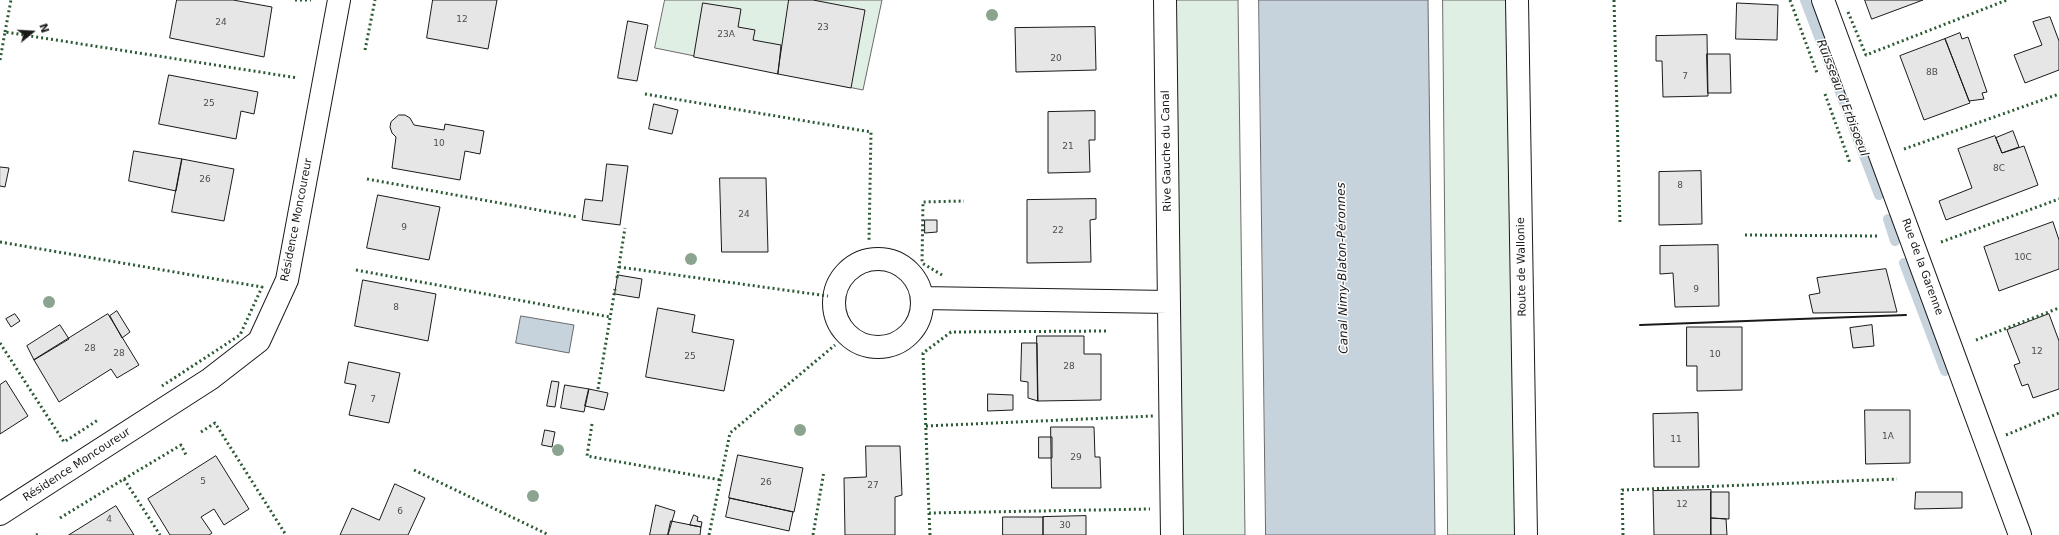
<!DOCTYPE html>
<meta charset="utf-8">
<style>
body{margin:0}
#map{position:relative;width:2059px;height:535px;overflow:hidden;background:#fff;font-family:"DejaVu Sans",sans-serif}
canvas{display:block}
.north{position:absolute;left:12px;top:12px;width:40px;height:40px;-webkit-text-stroke:3px #fff;paint-order:stroke;rotate:72deg;font-size:11px;font-weight:700;line-height:16px;text-align:center;color:#1a1a1a}
.north::after{content:'';display:block;margin:auto;width:14px;height:18px;background:#1a1a1a;clip-path:polygon(50% 0,100% 100%,50% 72%,0 100%)}
</style>
<div id="map">
<canvas width="2059" height="535"></canvas>
<div class="north">N</div>
</div>
<script>
const c = document.querySelector('canvas').getContext('2d');
c.lineJoin = 'round';
function fill(path, color) { c.fillStyle = color; c.fill(path, 'evenodd'); }
function trace(path, color, width, dash) { c.strokeStyle = color; c.lineWidth = width; c.lineCap = dash ? 'butt' : 'round'; c.setLineDash(dash || []); c.stroke(path); }
function write(font, color, halo, rows, align = 'center') {
  c.font = font + ' "DejaVu Sans",sans-serif'; c.lineWidth = 3; c.setLineDash([]); c.textBaseline = 'middle'; c.strokeStyle = halo; c.fillStyle = color; for (const [text, x, y, turn = 0] of rows) {
    c.save(); c.translate(x, y); c.rotate((+turn || 0) * Math.PI / 180); c.textAlign = isNaN(turn) ? turn : align; if (halo) c.strokeText(text, 0, 0); c.fillText(text, 0, 0); c.restore();
  }
}
const green = new Path2D(`
 M665,0H882L863,90L655,48Z
 M1165,0H1238L1245,535H1172Z
 M1443,0H1517L1526,535H1448Z`);
fill(green, '#e0efe3');
trace(green, '#6a6a6a', 1);
const water = new Path2D(`
 M1259,0H1428L1435,535H1266Z
 M521,316L574,325L569,353L516,343Z`);
fill(water, '#c6d2dc');
trace(water, '#6a6a6a', 1);
trace(new Path2D(`
 M1805,0L1879,195
 M1888,219L1895,241
 M1904,263L1945,371`), '#c6d2dc', 10);
const building = new Path2D(`
 M177,0H233L272,7L264,57L170,38Z
 M433,0H497L488,49L427,38Z
 M789,0H813L865,10L851,88L778,74Z
 M1865,0H1923L1872,19Z
 M703,3L741,9L738,27L755,30L753,40L781,45L778,74L694,57Z
 M1737,3L1778,5L1777,40L1736,39Z
 M2050,17L2059,41V70L2025,83L2014,55L2042,45L2033,22Z
 M628,21L648,25L637,81L618,78Z
 M1095,27L1096,70L1016,72L1015,28Z
 M1960,33L1962,39L1968,37L1987,92L1982,93L1984,99L1969,101L1946,41L1945,39Z
 M1707,35L1708,96L1663,97L1662,61H1656V36Z
 M1945,39L1970,103L1924,120L1900,56Z
 M1707,54H1730L1731,93H1708Z
 M169,75L258,92L254,114L241,111L236,139L159,124Z
 M654,104L678,110L672,134L649,129Z
 M1095,111V140H1089L1090,172L1048,173V112Z
 M399,115H405L410,118L414,125L444,130L445,124L484,131L480,154L465,151L460,180L392,168L396,137L392,133L390,127L391,122Z
 M2013,131L2019,147L2002,153L1996,138Z
 M1995,136L2002,153L2024,146L2038,185L1946,220L1939,201L1972,188L1958,149Z
 M134,151L182,159L176,191L129,181Z
 M182,159L234,169L224,221L172,212Z
 M607,164L628,166L620,225L582,220L585,199L602,201Z
 M0,167L9,168L5,187L0,186Z
 M1701,171L1702,224L1659,225V172Z
 M720,178H766L768,252H722Z
 M378,195L440,207L429,260L367,248Z
 M1096,199V219L1090,220L1091,262L1027,263V200Z
 M925,220H937V232L925,233Z
 M2053,222L2059,240V269L1999,291L1984,247Z
 M1718,245L1719,306L1675,307L1673,273L1660,274V246Z
 M1886,269L1897,312L1813,313L1809,295L1820,293L1817,278Z
 M618,275L642,279L639,298L615,294Z
 M363,280L436,294L428,341L355,326Z
 M658,308L695,315L692,332L734,340L724,391L646,377Z
 M117,311L130,332L122,338L110,316Z
 M15,314L20,321L11,327L6,319Z
 M108,314L139,365L117,378L111,369L59,402L34,360Z
 M2049,314L2059,341V389L2033,398L2028,384L2022,386L2014,365L2020,363L2007,330Z
 M60,325L69,339L34,360L27,346Z
 M1872,325L1874,346L1853,348L1850,328Z
 M1687,327H1742V390L1697,391V366H1687Z
 M1037,336H1084V354H1101V400L1038,401Z
 M1022,343H1037L1038,401L1028,398V382L1021,381Z
 M349,362L400,373L389,423L349,415L356,385L345,383Z
 M6,381L28,416L0,434V385Z
 M552,381L559,382L555,407L547,406Z
 M565,385L589,389L584,412L561,408Z
 M589,389L608,393L604,410L585,406Z
 M988,394L1013,395V410L988,411Z
 M1865,410H1910V463L1866,464Z
 M1698,413L1699,467H1654L1653,414Z
 M1051,427H1094L1095,457H1100L1101,488H1052Z
 M545,430L555,432L552,447L542,445Z
 M1039,437H1052V458H1039Z
 M866,446H900L902,495L895,497V535H845L844,478L866,477Z
 M738,455L803,468L794,512L729,498Z
 M216,456L249,509L224,525L214,509L201,517L212,533L209,535H170L148,499Z
 M395,484L425,498L408,535H340L352,508L379,520Z
 M1711,490V535H1654L1653,491Z
 M1711,492H1729V519L1711,518Z
 M1916,492H1962V508L1915,509Z
 M730,498L793,512L789,531L726,517Z
 M656,505L675,511L668,535H650Z
 M116,506L134,535H69Z
 M694,515L698,517L697,521L702,522L701,527L690,525Z
 M1086,516V535H1043V517Z
 M1003,517H1043V535H1003Z
 M1711,518L1726,519L1727,535H1711Z
 M671,521L701,527L700,535H668Z`);
fill(building, '#e6e6e6');
trace(building, '#1a1a1a', 1);
const street = new Path2D(`
 M1165,0L1172,535
 M1823,0L2020,535
 M834 303a44 44 0 1 1 88 0a44 44 0 1 1-88 0Z
 M922,298L1168,302
 M0,514L210,379L259,341L287,280L339,0`);
const secondary = new Path2D(`
 M1517,0L1526,535`);
trace(street, '#1a1a1a', 24);
trace(secondary, '#1a1a1a', 24);
trace(street, '#fff', 22);
trace(secondary, '#fff', 22);
trace(new Path2D(`
 M295,0H311
 M1614,0L1620,223
 M1790,0L1817,73
 M1848,12L1866,55L2007,0
 M5,32L11,0
 M365,50L375,0
 M0,60L5,32L298,78
 M645,94L871,132L869,242
 M1825,94L1850,163
 M1904,149L2059,94
 M367,179L577,217
 M1745,235L1877,236
 M0,242L262,287L240,335L162,386
 M1941,242L2059,199
 M619,267L828,296
 M356,270L610,317
 M942,275L922,263L923,202L964,201
 M617,278L625,228
 M1106,331L951,332L923,353L929,513L1150,509
 M1976,340L2059,308
 M0,343L64,442L98,420
 M598,389L615,289
 M592,424L587,456L721,480
 M926,426L1153,416
 M201,432L215,423L286,535
 M2006,435L2059,413
 M414,470L549,535
 M124,479L181,445L187,457
 M929,513L930,535
 M60,518L124,479L160,535
 M36,535L39,534
 M709,535L730,433L835,345
 M813,535L824,471
 M1623,535L1622,490L1897,479`), '#2b5a34', 3, [2, 3]);
trace(new Path2D(`
 M1640,325L1906,315`), '#1a1a1a', 2);
c.fillStyle = '#8aa48f';
for (const [x, y] of [
 [992,15],
 [691,259],
 [49,302],
 [800,430],
 [558,450],
 [533,496]
]) { c.beginPath(); c.arc(x, y, 6, 0, 2 * Math.PI); c.fill(); }
write('9px', '#4d4d4d', null, [
 ["12",462,20],
 ["24",221,23],
 ["23",823,28],
 ["23A",726,35],
 ["20",1056,59],
 ["8B",1932,73],
 ["7",1685,77],
 ["25",209,104],
 ["10",439,144],
 ["21",1068,147],
 ["8C",1999,169],
 ["26",205,180],
 ["8",1680,186],
 ["24",744,215],
 ["9",404,228],
 ["22",1058,231],
 ["10C",2023,258],
 ["9",1696,290],
 ["8",396,308],
 ["28",90,349],
 ["12",2037,352],
 ["28",119,354],
 ["10",1715,355],
 ["25",690,357],
 ["28",1069,367],
 ["7",373,400],
 ["1A",1888,437],
 ["11",1676,440],
 ["29",1076,458],
 ["5",203,482],
 ["26",766,483],
 ["27",873,486],
 ["12",1682,505],
 ["6",400,512],
 ["4",109,520],
 ["30",1065,526]
]);
write('11px', '#1a1a1a', '#fff', [
 ["Rive Gauche du Canal",1167,151,-91],
 ["Résidence Moncoureur",297,220,-79],
 ["Route de Wallonie",1522,267,-91],
 ["Rue de la Garenne",1922,267,70],
 ["Résidence Moncoureur",77,465,-33]
]);
write('italic 12px', '#1a1a1a', '#fff', [
 ["Ruisseau d'Erbisoeul",1842,98,69],
 ["Canal Nimy-Blaton-Péronnes",1343,268,-91]
]);
</script>
